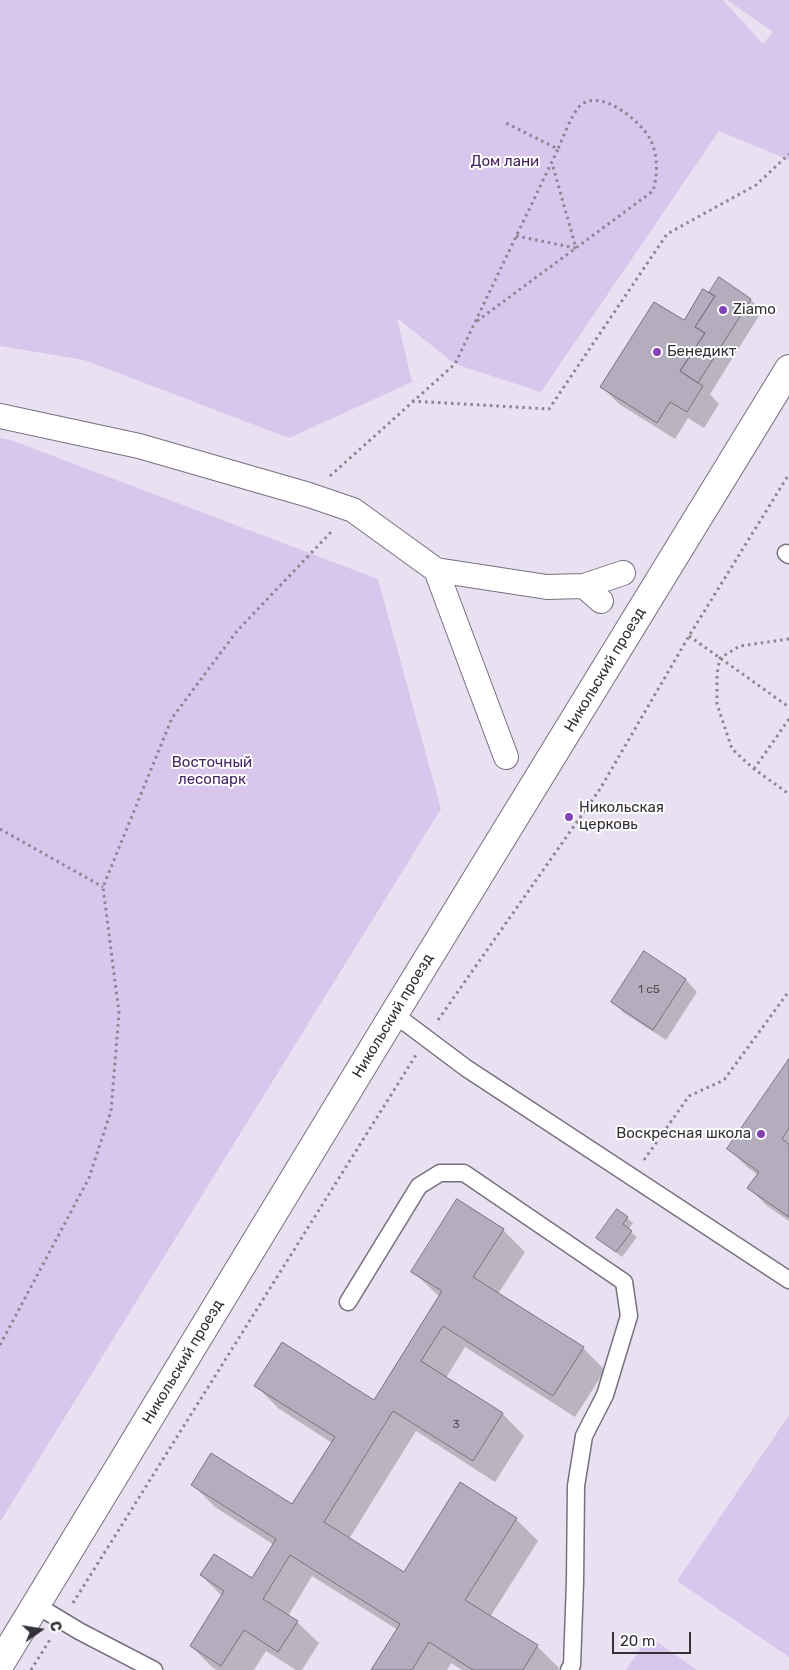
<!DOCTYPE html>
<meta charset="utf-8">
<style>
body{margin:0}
#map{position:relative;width:789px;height:1670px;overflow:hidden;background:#e9e1f2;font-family:Rubik,sans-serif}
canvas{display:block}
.north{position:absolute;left:15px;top:1605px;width:50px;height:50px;-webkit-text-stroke:4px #fff;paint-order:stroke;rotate:77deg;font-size:14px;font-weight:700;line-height:20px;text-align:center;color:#333037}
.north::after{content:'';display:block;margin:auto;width:18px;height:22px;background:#333037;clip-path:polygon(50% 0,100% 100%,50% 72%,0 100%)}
.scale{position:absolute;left:612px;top:1632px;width:79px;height:22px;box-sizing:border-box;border:2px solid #333037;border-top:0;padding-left:6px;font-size:15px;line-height:18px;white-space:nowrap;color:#333037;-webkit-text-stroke:4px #fff;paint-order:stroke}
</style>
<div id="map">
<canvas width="789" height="1670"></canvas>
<div class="north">С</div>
<div class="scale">20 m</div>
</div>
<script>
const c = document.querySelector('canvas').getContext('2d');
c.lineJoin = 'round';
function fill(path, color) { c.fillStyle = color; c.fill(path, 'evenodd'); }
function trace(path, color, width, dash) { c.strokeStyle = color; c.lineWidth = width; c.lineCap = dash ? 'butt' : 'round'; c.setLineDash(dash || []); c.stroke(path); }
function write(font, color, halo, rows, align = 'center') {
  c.font = font + ' Rubik,sans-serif'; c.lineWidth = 4; c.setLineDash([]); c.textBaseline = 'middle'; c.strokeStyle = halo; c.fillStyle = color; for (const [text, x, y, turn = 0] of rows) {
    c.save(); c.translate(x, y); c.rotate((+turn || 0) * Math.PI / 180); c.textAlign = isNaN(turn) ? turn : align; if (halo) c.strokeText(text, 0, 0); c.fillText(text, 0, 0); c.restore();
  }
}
fill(new Path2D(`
 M0,0H723L763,44L773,32L727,0H789V160L719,131L541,392L455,364L397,318L412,382L289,438L84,360L0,346Z
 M0,438L11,440L378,579L441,809L0,1522Z
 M789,1415V1657L677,1581Z
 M649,1636L697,1670H626Z`), '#d9c6ed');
fill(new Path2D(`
 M709,294L750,299L762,311L710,394L719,404L704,428L688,418L675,439L619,404L602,387L684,322Z
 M645,953L686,980L697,992L666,1040L624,1013L613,1002Z
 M789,1062V1221L766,1205L749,1188L758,1175L746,1166L729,1149Z
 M627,1218L633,1223L628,1230L637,1237L622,1257L598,1238Z
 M503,1230L525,1252L498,1294L583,1348L605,1370L575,1417L465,1347L446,1378L503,1414L524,1436L495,1482L416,1431L349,1539L404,1574L516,1519L538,1541L490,1617L537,1646L559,1668L558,1670H462L451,1663L447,1670H373L398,1630L312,1576L288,1616L297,1622L319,1643L302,1670H296L266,1651L254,1670H217L213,1668L191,1646L222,1596L201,1575L252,1580L274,1545L215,1507L193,1485L293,1505L332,1443L278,1408L256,1386L374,1402L440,1297L413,1272Z`), '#0003');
const building = new Path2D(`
 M719,277L751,299L698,383L680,371L705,333L695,327L715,296L709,293Z
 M703,289L715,296L695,327L705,333L680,371L703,386L687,412L670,402L657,423L600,387L654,302L684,320Z
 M644,951L686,979L653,1030L611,1002Z
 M789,1059V1128L782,1139L789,1144V1217L747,1188L759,1172L727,1149Z
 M457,1199L504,1229L473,1277L584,1347L553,1396L443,1326L421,1361L503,1413L473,1461L393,1411L324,1522L404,1572L460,1482L517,1518L465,1600L538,1645L523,1670H473L429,1642L412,1670H371L400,1624L290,1555L263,1599L298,1621L278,1652L244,1630L221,1666L190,1646L224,1591L200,1575L214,1554L252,1578L276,1539L191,1485L211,1453L292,1504L335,1437L254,1386L282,1342L374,1400L442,1291L411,1272Z
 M617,1209L628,1217L623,1224L632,1231L616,1252L596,1238Z`);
fill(building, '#b4adbd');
trace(building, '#787180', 1);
const service = new Path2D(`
 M786,553L789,555
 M394,1014L466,1068L789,1280
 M348,1302L419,1186L440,1173H464L624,1282L629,1316L605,1395L584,1436L576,1486L575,1582L572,1665L569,1670
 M36,1605L79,1631L154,1670`);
const pedestrian = new Path2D(`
 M0,416L139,446L309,495L353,510L436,570L547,587L584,586L623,573
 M436,570L506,757
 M584,586L601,601`);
const tertiary = new Path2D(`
 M0,1664L394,1014L789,369`);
trace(service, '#77707f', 19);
trace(pedestrian, '#77707f', 26);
trace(tertiary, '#77707f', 30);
trace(new Path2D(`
 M516,236L576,248L552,163
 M477,321L653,191C658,174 658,154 650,139C640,120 597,85 578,108C571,116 563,138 558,149
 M412,401L549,409L667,234L756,185L789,154
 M330,476L455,364L558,149L506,123
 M689,636L789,707
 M789,639L740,646L720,658L717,674V704L732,749L754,769L789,794
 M754,769L789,719
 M0,829L103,887
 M438,1020L600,789L689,636L789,474
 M644,1160L689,1096L724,1080L789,991
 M0,1345L89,1178L111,1111L119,1013L103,887L172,718L237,631L333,530
 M73,1603L416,1055
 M31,1670L51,1638`), '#8b8591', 3, [2.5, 4]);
trace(service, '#fff', 16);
trace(pedestrian, '#fff', 24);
trace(tertiary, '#fff', 28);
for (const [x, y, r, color] of [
 [723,310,5,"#8342b6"],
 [657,352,5,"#8342b6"],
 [569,817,5,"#8342b6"],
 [761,1134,5,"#8342b6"]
]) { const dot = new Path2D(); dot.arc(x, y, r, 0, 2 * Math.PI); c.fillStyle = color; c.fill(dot); trace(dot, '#fff', 2); }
write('12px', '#534f58', null, [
 ["1 с5",649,990],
 ["3",456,1425]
]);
write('15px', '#462462', '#fff', [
 ["Дом лани",505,162],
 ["Восточный",212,763],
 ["лесопарк",212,780]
]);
write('15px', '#333037', '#fff', [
 ["Ziamo",733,310],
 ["Бенедикт",667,352],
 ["Никольская",579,808],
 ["церковь",579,825],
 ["Воскресная школа",751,1134,"right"]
], 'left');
write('15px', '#333037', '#fff', [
 ["Никольский проезд",605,670,-59],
 ["Никольский проезд",393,1016,-59],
 ["Никольский проезд",183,1362,-59]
]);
</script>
